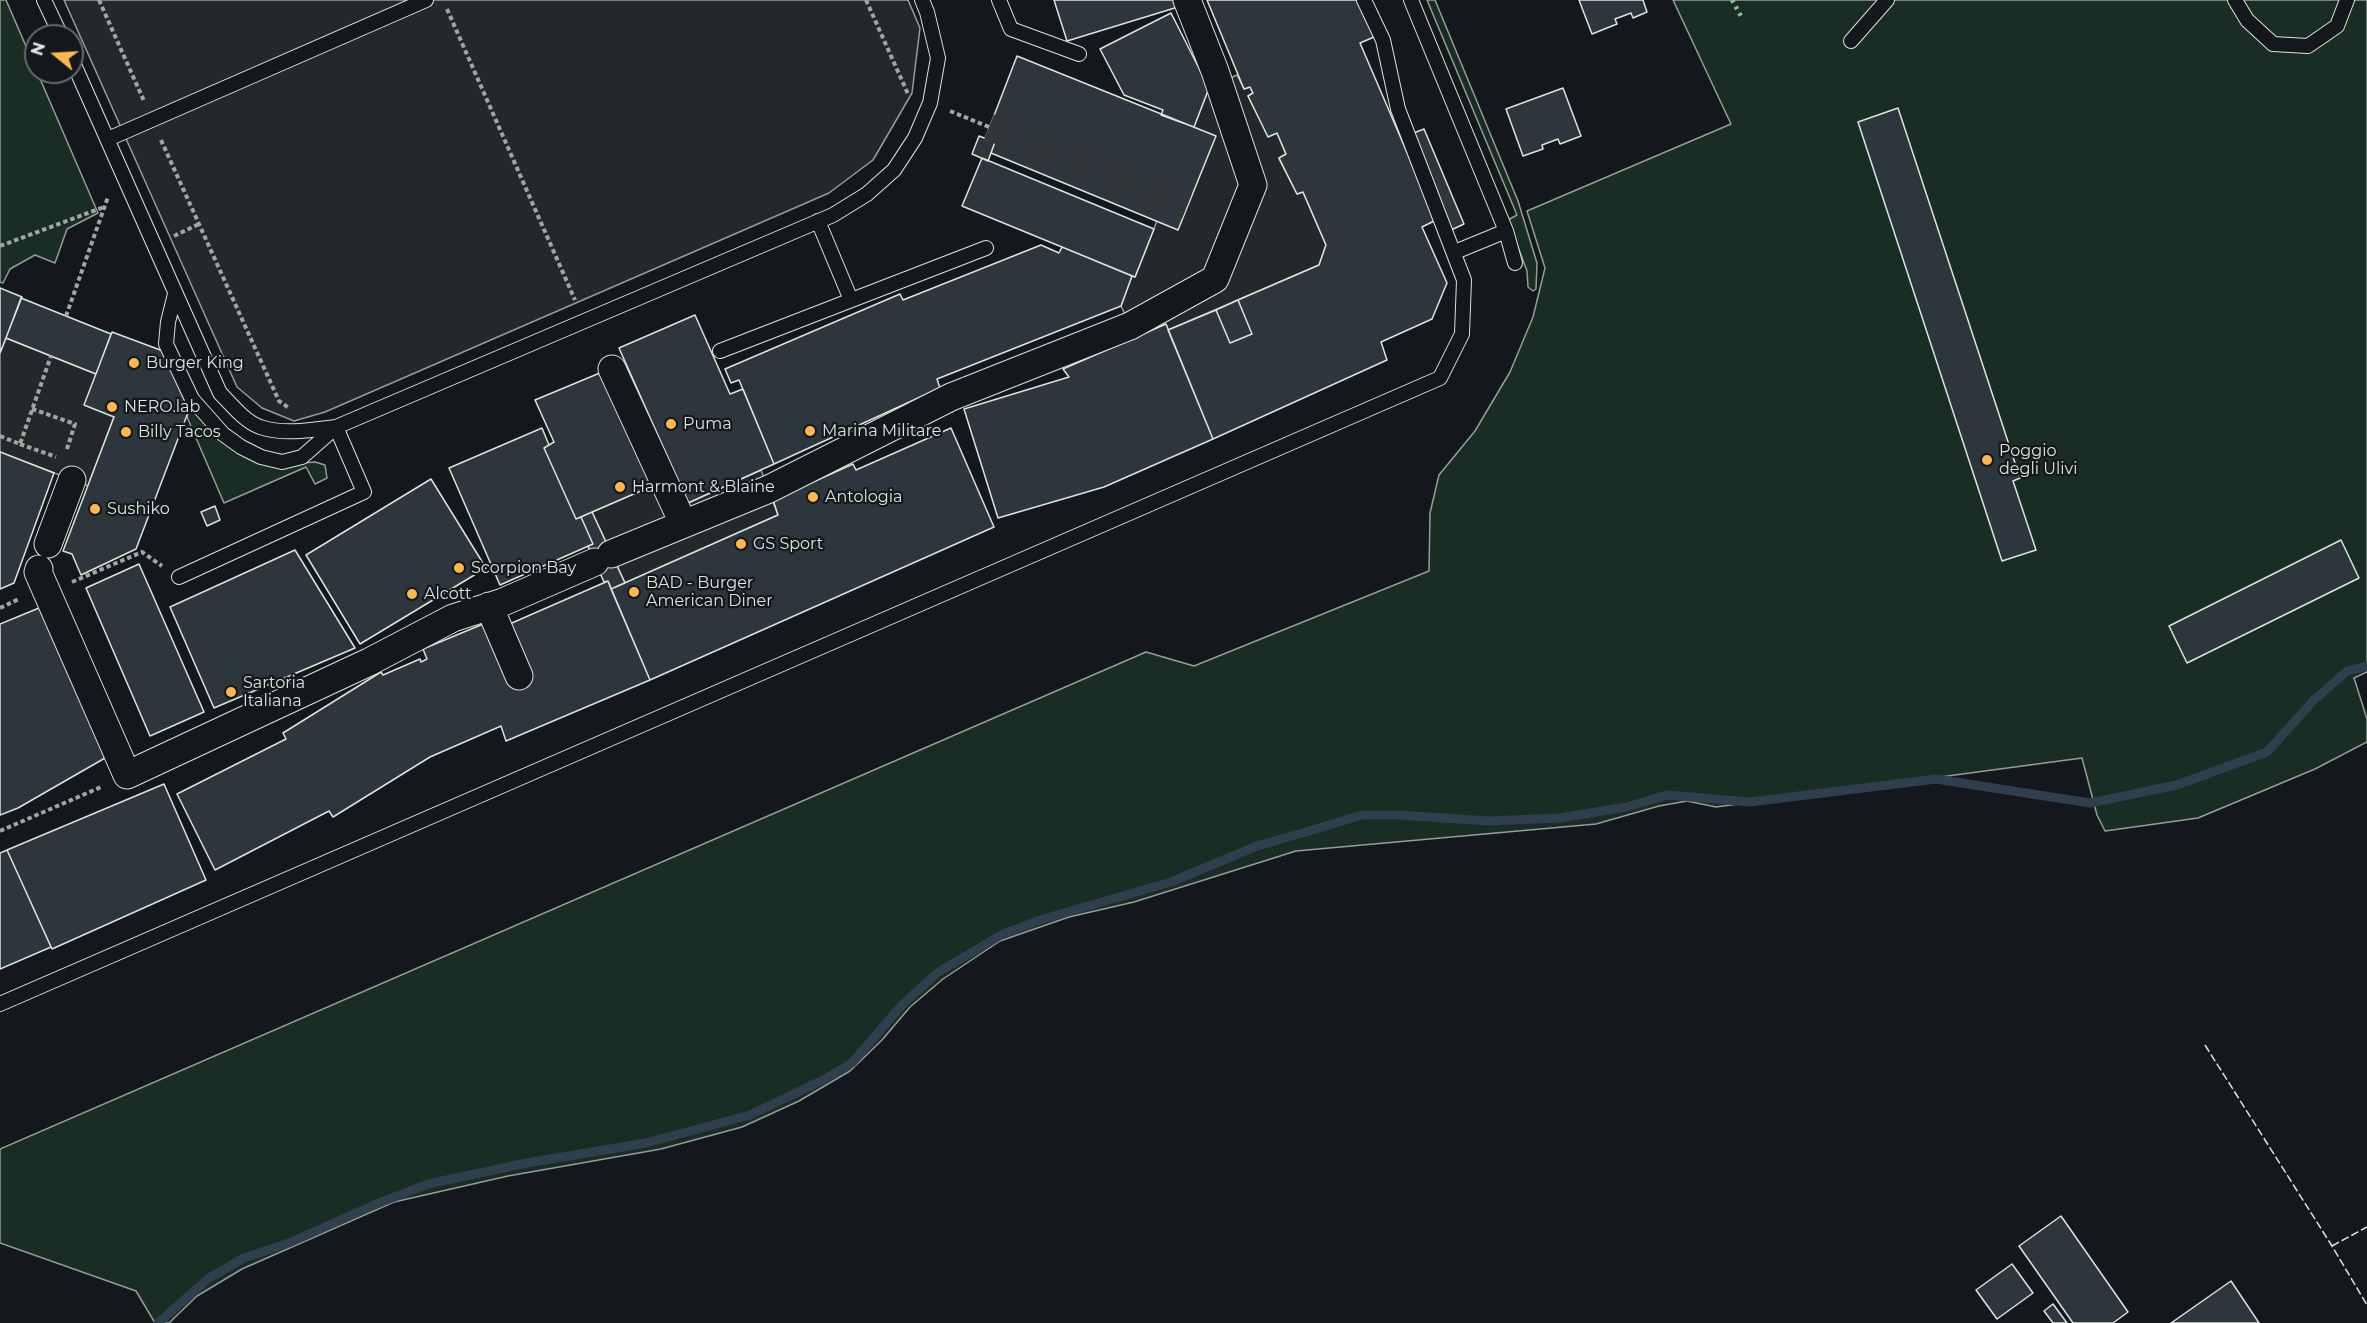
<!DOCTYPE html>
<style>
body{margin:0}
#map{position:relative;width:2367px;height:1323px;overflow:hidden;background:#14181c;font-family:Montserrat,sans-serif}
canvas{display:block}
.north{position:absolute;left:24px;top:24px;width:60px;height:60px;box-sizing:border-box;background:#14181c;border:2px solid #626a69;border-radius:50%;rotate:288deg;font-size:16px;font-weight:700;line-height:24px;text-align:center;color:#d8e6dc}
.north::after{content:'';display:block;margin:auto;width:21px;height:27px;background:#ffb74d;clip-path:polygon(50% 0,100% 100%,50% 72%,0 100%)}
</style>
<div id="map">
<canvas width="2367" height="1323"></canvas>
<div class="north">N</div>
</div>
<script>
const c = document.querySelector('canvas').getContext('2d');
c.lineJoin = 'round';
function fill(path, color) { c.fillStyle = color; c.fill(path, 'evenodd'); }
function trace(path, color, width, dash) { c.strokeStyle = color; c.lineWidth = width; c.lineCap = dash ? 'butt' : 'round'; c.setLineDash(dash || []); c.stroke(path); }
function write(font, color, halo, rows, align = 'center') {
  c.font = font + ' Montserrat,sans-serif'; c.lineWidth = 4.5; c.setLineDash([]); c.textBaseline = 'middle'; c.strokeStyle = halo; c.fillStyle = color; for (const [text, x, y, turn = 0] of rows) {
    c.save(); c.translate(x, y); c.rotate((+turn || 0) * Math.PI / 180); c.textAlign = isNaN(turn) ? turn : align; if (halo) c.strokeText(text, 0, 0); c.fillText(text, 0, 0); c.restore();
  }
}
const green = new Path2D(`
 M0,0H6L98,213L67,229L55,263L35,255L10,269L3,283L0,282Z
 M1427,0H1435L1518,201L1537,263L1536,289L1533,291L1528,287L1527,271L1508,220L1517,215Z
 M1673,0H2367V672L2354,678L2367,719V742L2315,769L2198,818L2105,831L2097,815L2082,758L1716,807L1687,801L1659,806L1596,824L1296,851L1134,902L1069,917L1000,941L943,979L910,1007L882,1040L850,1071L799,1101L742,1127L661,1149L508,1176L394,1202L242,1269L197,1296L169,1323H155L136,1291L0,1243V1149L1146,652L1194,666L1429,571L1430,513L1439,475L1475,431L1510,372L1533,317L1545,268L1527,211L1731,124Z
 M197,406L208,422L289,464L315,462L325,465L327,478L315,484L306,467L224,503L187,417L189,410Z`);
fill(green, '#1a2d24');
trace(green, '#939e99', 1.5);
const parking = new Path2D(`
 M64,0H908L920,28L912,93L873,160L829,193L325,412L294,421L262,408L237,387Z
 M1237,75L1244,89L1250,87L1253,93L1248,96L1268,136L1277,133L1286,154L1279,159L1297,194L1303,192L1326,245L1319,265L1168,330L1165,324L1136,337L1121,306L1132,276L1135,277L1209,88Z
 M6,338L96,374L114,417L88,486L0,452V353Z
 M761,470L778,515L625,583L592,512L675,476L688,503Z`);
fill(parking, '#24282b');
trace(parking, '#939e99', 1.5);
trace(new Path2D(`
 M158,1323L209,1278L244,1258L289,1243L374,1205L428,1184L527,1163L646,1143L750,1115L825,1079L852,1063L901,1006L937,973L1001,935L1040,920L1171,882L1257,846L1309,831L1362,815H1400L1488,821L1559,818L1627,807L1667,795L1750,802L1936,779L2090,803L2177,785L2267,752L2313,701L2347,671L2367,666`), '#2f3f4d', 9);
const building = new Path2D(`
 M1054,0H1176L1178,7L1067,41Z
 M1207,0H1361L1374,37L1360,43L1436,220L1422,227L1447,283L1432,319L1381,342L1387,360L1213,439L1168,330L1216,310L1230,343L1252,334L1238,300L1319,265L1326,245L1303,192L1297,194L1279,158L1286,154L1277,133L1268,137L1248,96L1253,93L1250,87L1244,89Z
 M1579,0H1643L1647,12L1633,18L1631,13L1615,19L1617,24L1592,34Z
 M1171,13L1209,88L1194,127L1161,115L1163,110L1124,95L1100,49Z
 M1017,56L1216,136L1178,230L991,153L995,142L985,139Z
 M1563,88L1581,136L1560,144L1558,139L1542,145L1543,149L1523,156L1506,109Z
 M1898,108L2020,478L2013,481L2036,550L2002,561L1858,122Z
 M1424,129L1464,224L1451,230L1411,134Z
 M979,136L995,142L988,161L972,154Z
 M982,158L1154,229L1135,277L962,206Z
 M1041,245L1059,253L1062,247L1132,276L1121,306L937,379L940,388L774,464L739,380L731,383L725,369L900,294L903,300Z
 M0,288L22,297L0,353Z
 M21,298L111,334L96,374L6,338Z
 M1238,300L1252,334L1230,343L1216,310Z
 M695,315L730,394L743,389L774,464L688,503L619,348Z
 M1166,324L1213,439L1104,487L998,518L964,409L1069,377L1063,369Z
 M112,332L163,351L189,410L136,549L81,575L72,554L63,551L114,417L84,405Z
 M607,370L659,483L576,519L544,448L554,442L535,400Z
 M542,428L549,445L544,448L576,519L581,517L593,544L500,585L449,468Z
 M951,428L994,527L650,680L611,589L778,515L773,500L853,464L856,470Z
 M0,452L54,473L14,583L0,589Z
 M431,479L486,568L360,644L306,555Z
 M215,506L220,520L207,526L201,512Z
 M592,512L625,583L611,589L608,581L604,582L588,546L593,544L581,517Z
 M2341,540L2359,578L2187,663L2169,626Z
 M295,550L355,648L214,708L170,607Z
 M139,564L204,712L150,736L86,588Z
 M608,581L650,680L506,741L501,726L430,757L333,817L329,811L215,870L177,794L286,739L283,733L381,672L383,675L420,659L421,662L427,659L423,649L488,622L505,626Z
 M39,608L105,758L18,808L0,815V624Z
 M164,784L206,880L52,949L7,850Z
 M7,850L51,947L0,969V853Z
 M2061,1216L2128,1312L2113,1323H2073L2019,1246Z
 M2012,1264L2033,1293L1997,1319L1976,1290Z
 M2231,1281L2259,1323H2171Z
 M2053,1304L2067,1323H2053L2044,1311Z`);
fill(building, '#2c363c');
trace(building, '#d8e6dc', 1.5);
trace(new Path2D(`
 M989,127L1187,206`), '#313739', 27, [27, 14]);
const lane = new Path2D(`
 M44,0L61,36
 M999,0L1011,29L1079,54
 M1411,0L1506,231L1515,263
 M2235,0L2247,20L2273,44L2308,46L2337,26L2347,0
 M1851,41L1887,0
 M72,60L220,393C232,405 244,421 260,427C284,435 312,430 336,427L833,215L867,194L894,170L915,138L930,103L938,58L927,12L922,0
 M108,139L426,0
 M818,221L851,300
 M1455,252L1506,231
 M175,294L168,322L166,344L192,399L223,434L241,447L261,457L282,462L302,457L336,427
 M720,351L986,248
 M179,577L364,492L336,427
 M0,1004L1440,378L1462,334L1464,280L1398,109L1383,40L1364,0`);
const street = new Path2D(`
 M612,369L683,523
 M48,544L72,480
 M611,554L769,489L951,397L1130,326L1215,279L1253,185L1215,71L1187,0
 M39,569L38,572L127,775L369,662L453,618L503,602L595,562
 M489,606L519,676`);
trace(lane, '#d8e6dc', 16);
trace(street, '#d8e6dc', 29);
trace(new Path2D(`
 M99,0L144,101
 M866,0L908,94
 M447,9L575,300
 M950,111L989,127
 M161,140L279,401L289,408
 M174,236L199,224
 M0,246L104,207
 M66,316L108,197
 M32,409L75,424L66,452
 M0,436L20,444L51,356
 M20,444L56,457
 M72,582L142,552L162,566
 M0,608L19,599
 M0,831L101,787`), '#9da8a2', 4, [4.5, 3]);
trace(lane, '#14181c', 14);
trace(street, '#14181c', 27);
trace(new Path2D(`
 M1732,0L1742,18`), '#8ac095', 4.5, [3, 4.5]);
trace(new Path2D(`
 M2205,1045L2332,1246L2367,1305
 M2332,1246L2367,1227`), '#d8e6dc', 1.5, [8, 3]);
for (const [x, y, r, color] of [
 [134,363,6,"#ffb74d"],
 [112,407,6,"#ffb74d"],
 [671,424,6,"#ffb74d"],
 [810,431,6,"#ffb74d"],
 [126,432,6,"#ffb74d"],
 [1987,460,6,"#ffb74d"],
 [620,487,6,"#ffb74d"],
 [813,497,6,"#ffb74d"],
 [95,509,6,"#ffb74d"],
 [741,544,6,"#ffb74d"],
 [459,568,6,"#ffb74d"],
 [634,592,6,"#ffb74d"],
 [412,594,6,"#ffb74d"],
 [231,692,6,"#ffb74d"]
]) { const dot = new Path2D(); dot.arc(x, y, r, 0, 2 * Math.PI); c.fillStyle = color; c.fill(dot); trace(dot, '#14181c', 2); }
write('16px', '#d8e6dc', '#14181c', [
 ["Burger King",146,363],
 ["NERO.lab",124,407],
 ["Puma",683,424],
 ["Marina Militare",822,431],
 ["Billy Tacos",138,432],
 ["Poggio",1999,451],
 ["degli Ulivi",1999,469],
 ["Harmont & Blaine",632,487],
 ["Antologia",825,497],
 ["Sushiko",107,509],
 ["GS Sport",753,544],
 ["Scorpion Bay",471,568],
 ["BAD - Burger",646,583],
 ["American Diner",646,601],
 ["Alcott",424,594],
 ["Sartoria",243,683],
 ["Italiana",243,701]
], 'left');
</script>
